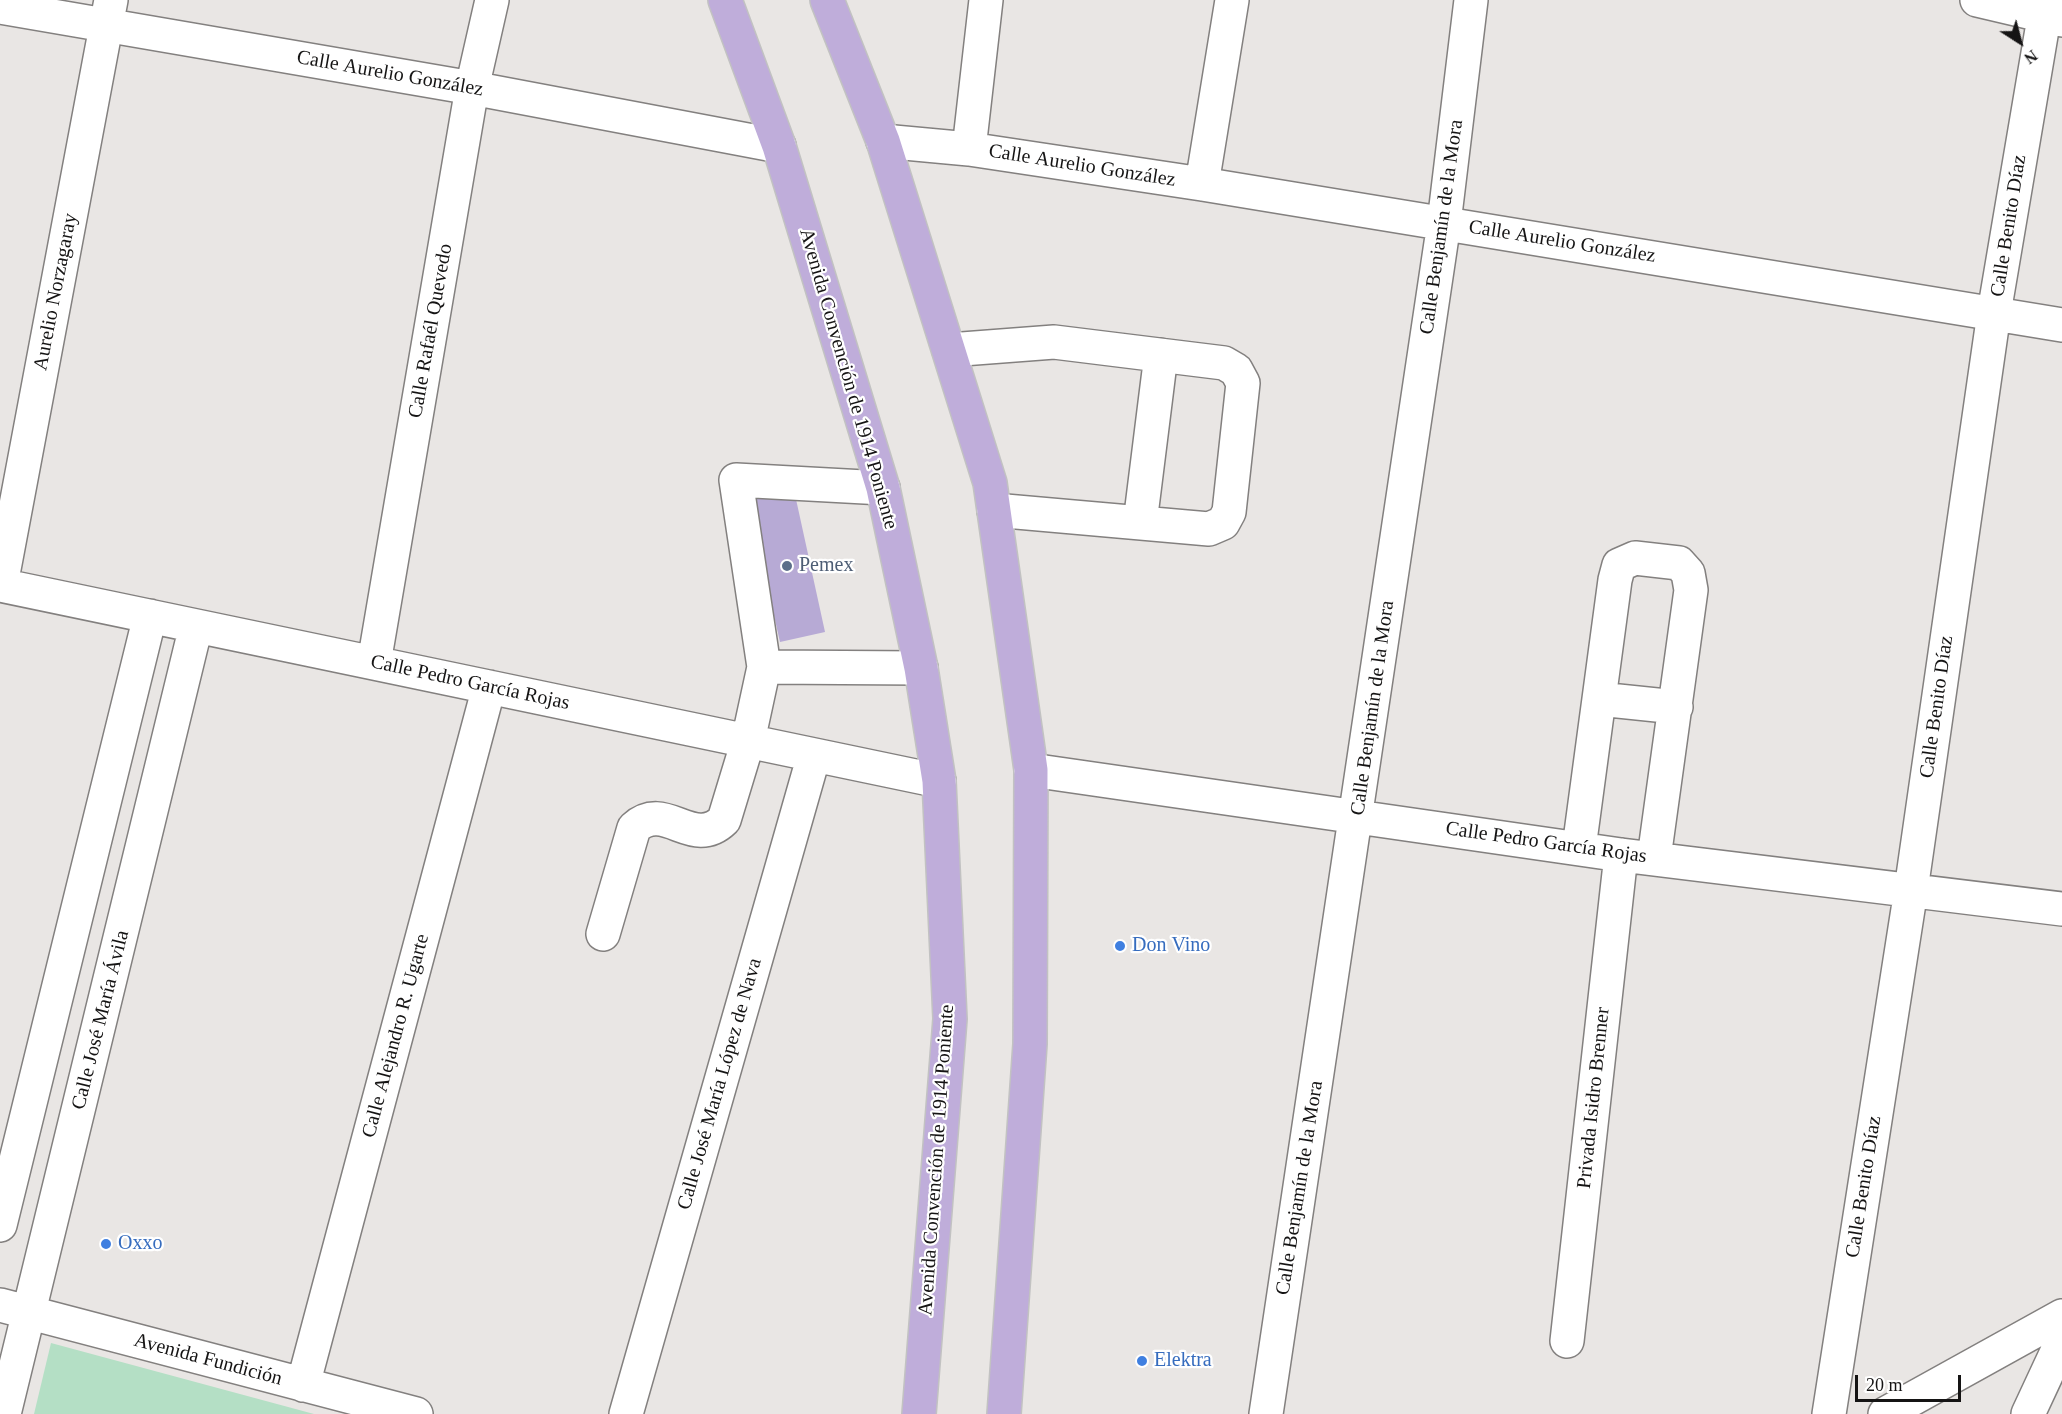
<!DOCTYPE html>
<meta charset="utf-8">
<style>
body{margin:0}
#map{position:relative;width:2062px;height:1414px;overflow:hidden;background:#e9e6e4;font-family:"Times New Roman",serif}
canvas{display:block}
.north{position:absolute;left:1990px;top:12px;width:60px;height:60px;-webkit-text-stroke:4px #fff;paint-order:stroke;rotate:144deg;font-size:16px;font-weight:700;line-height:24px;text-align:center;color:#151414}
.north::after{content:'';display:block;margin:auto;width:21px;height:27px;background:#151414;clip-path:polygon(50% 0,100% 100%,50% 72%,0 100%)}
.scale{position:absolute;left:1855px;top:1375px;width:106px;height:27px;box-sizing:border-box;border:3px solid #151414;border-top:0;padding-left:8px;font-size:18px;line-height:21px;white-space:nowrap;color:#151414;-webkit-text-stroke:4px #fff;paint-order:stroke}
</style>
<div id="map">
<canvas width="2062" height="1414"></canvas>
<div class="north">N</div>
<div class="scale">20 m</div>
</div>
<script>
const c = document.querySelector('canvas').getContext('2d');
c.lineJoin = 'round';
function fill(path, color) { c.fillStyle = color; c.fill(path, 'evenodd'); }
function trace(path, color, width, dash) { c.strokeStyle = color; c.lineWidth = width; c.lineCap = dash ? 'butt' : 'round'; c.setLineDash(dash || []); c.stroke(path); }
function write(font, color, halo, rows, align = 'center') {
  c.font = font + ' "Times New Roman",serif'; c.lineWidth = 4.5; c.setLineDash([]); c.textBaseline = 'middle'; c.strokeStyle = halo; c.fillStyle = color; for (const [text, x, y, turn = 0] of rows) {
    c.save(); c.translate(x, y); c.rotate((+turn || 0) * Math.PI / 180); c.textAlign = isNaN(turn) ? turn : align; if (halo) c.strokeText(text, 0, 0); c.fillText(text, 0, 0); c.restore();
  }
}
fill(new Path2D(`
 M51,1343L314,1414H34Z`), '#b4dfc5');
fill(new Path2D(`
 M794,490L825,632L780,642L748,501Z`), '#b7aad5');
const minor = new Path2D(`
 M1977,0L2062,20
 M0,7L472,88L779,146
 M883,141L969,149L1202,184L2062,325
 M969,149L986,0
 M1202,184L1232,0
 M949,350L1054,342L1224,363L1236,370L1243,383L1229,512L1223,523L1209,529L994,510
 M883,488L736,480L764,667L921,668
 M1140,523L1161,355
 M0,585L939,781
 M1,585L111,0
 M374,663L472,88L492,0
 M1599,699L1676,707
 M1031,770L1621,855L2062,909
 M1579,848L1615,580L1619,565L1635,558L1679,563L1688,573L1691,590L1654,858
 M603,934L634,828C666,799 692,851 724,820L748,741L764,667
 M0,1225L150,616
 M0,1305L416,1414
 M1567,1341L1621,855
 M303,1385L489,687
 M4,1414L196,626
 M626,1414L814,755
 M1266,1414L1444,223L1471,0
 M1829,1414L1911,890L1994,313L2047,0
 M1885,1414L2062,1316
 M2028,1414L2062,1341`);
const major = new Path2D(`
 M725,0L779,146L883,488L921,668L939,781L950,1019L919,1414
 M827,0L883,141L990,483L1031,770L1030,1044L1004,1414`);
trace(minor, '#83807f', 36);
trace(major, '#c2c2c2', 36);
trace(minor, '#fff', 33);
trace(major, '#bfadda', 33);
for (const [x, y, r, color] of [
 [787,566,6,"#5c6f8a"],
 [1120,946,6,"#3f7fe0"],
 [106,1244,6,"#3f7fe0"],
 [1142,1361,6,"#3f7fe0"]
]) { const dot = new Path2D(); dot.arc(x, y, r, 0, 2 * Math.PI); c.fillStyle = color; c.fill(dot); trace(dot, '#fff', 2); }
write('20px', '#151414', '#fff', [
 ["Calle Aurelio González",390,74,10],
 ["Calle Aurelio González",1082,166,9],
 ["Calle Benito Díaz",2009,226,-81],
 ["Calle Benjamín de la Mora",1442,227,-82],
 ["Calle Aurelio González",1562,242,9],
 ["Aurelio Norzagaray",56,292,-79],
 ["Calle Rafaél Quevedo",431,331,-80],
 ["Avenida Convención de 1914 Poniente",848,379,74],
 ["Calle Pedro García Rojas",470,683,12],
 ["Calle Benito Díaz",1937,707,-82],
 ["Calle Benjamín de la Mora",1373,708,-82],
 ["Calle Pedro García Rojas",1546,843,8],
 ["Calle José María Ávila",101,1020,-76],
 ["Calle Alejandro R. Ugarte",396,1036,-75],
 ["Calle José María López de Nava",720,1084,-74],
 ["Privada Isidro Brenner",1594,1098,-84],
 ["Avenida Convención de 1914 Poniente",937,1160,-86],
 ["Calle Benito Díaz",1864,1187,-81],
 ["Calle Benjamín de la Mora",1300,1188,-81],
 ["Avenida Fundición",208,1360,15]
]);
write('20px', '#4e5e75', '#fff', [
 ["Pemex",799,566]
], 'left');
write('20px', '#366cbe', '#fff', [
 ["Don Vino",1132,946],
 ["Oxxo",118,1244],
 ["Elektra",1154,1361]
], 'left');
</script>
